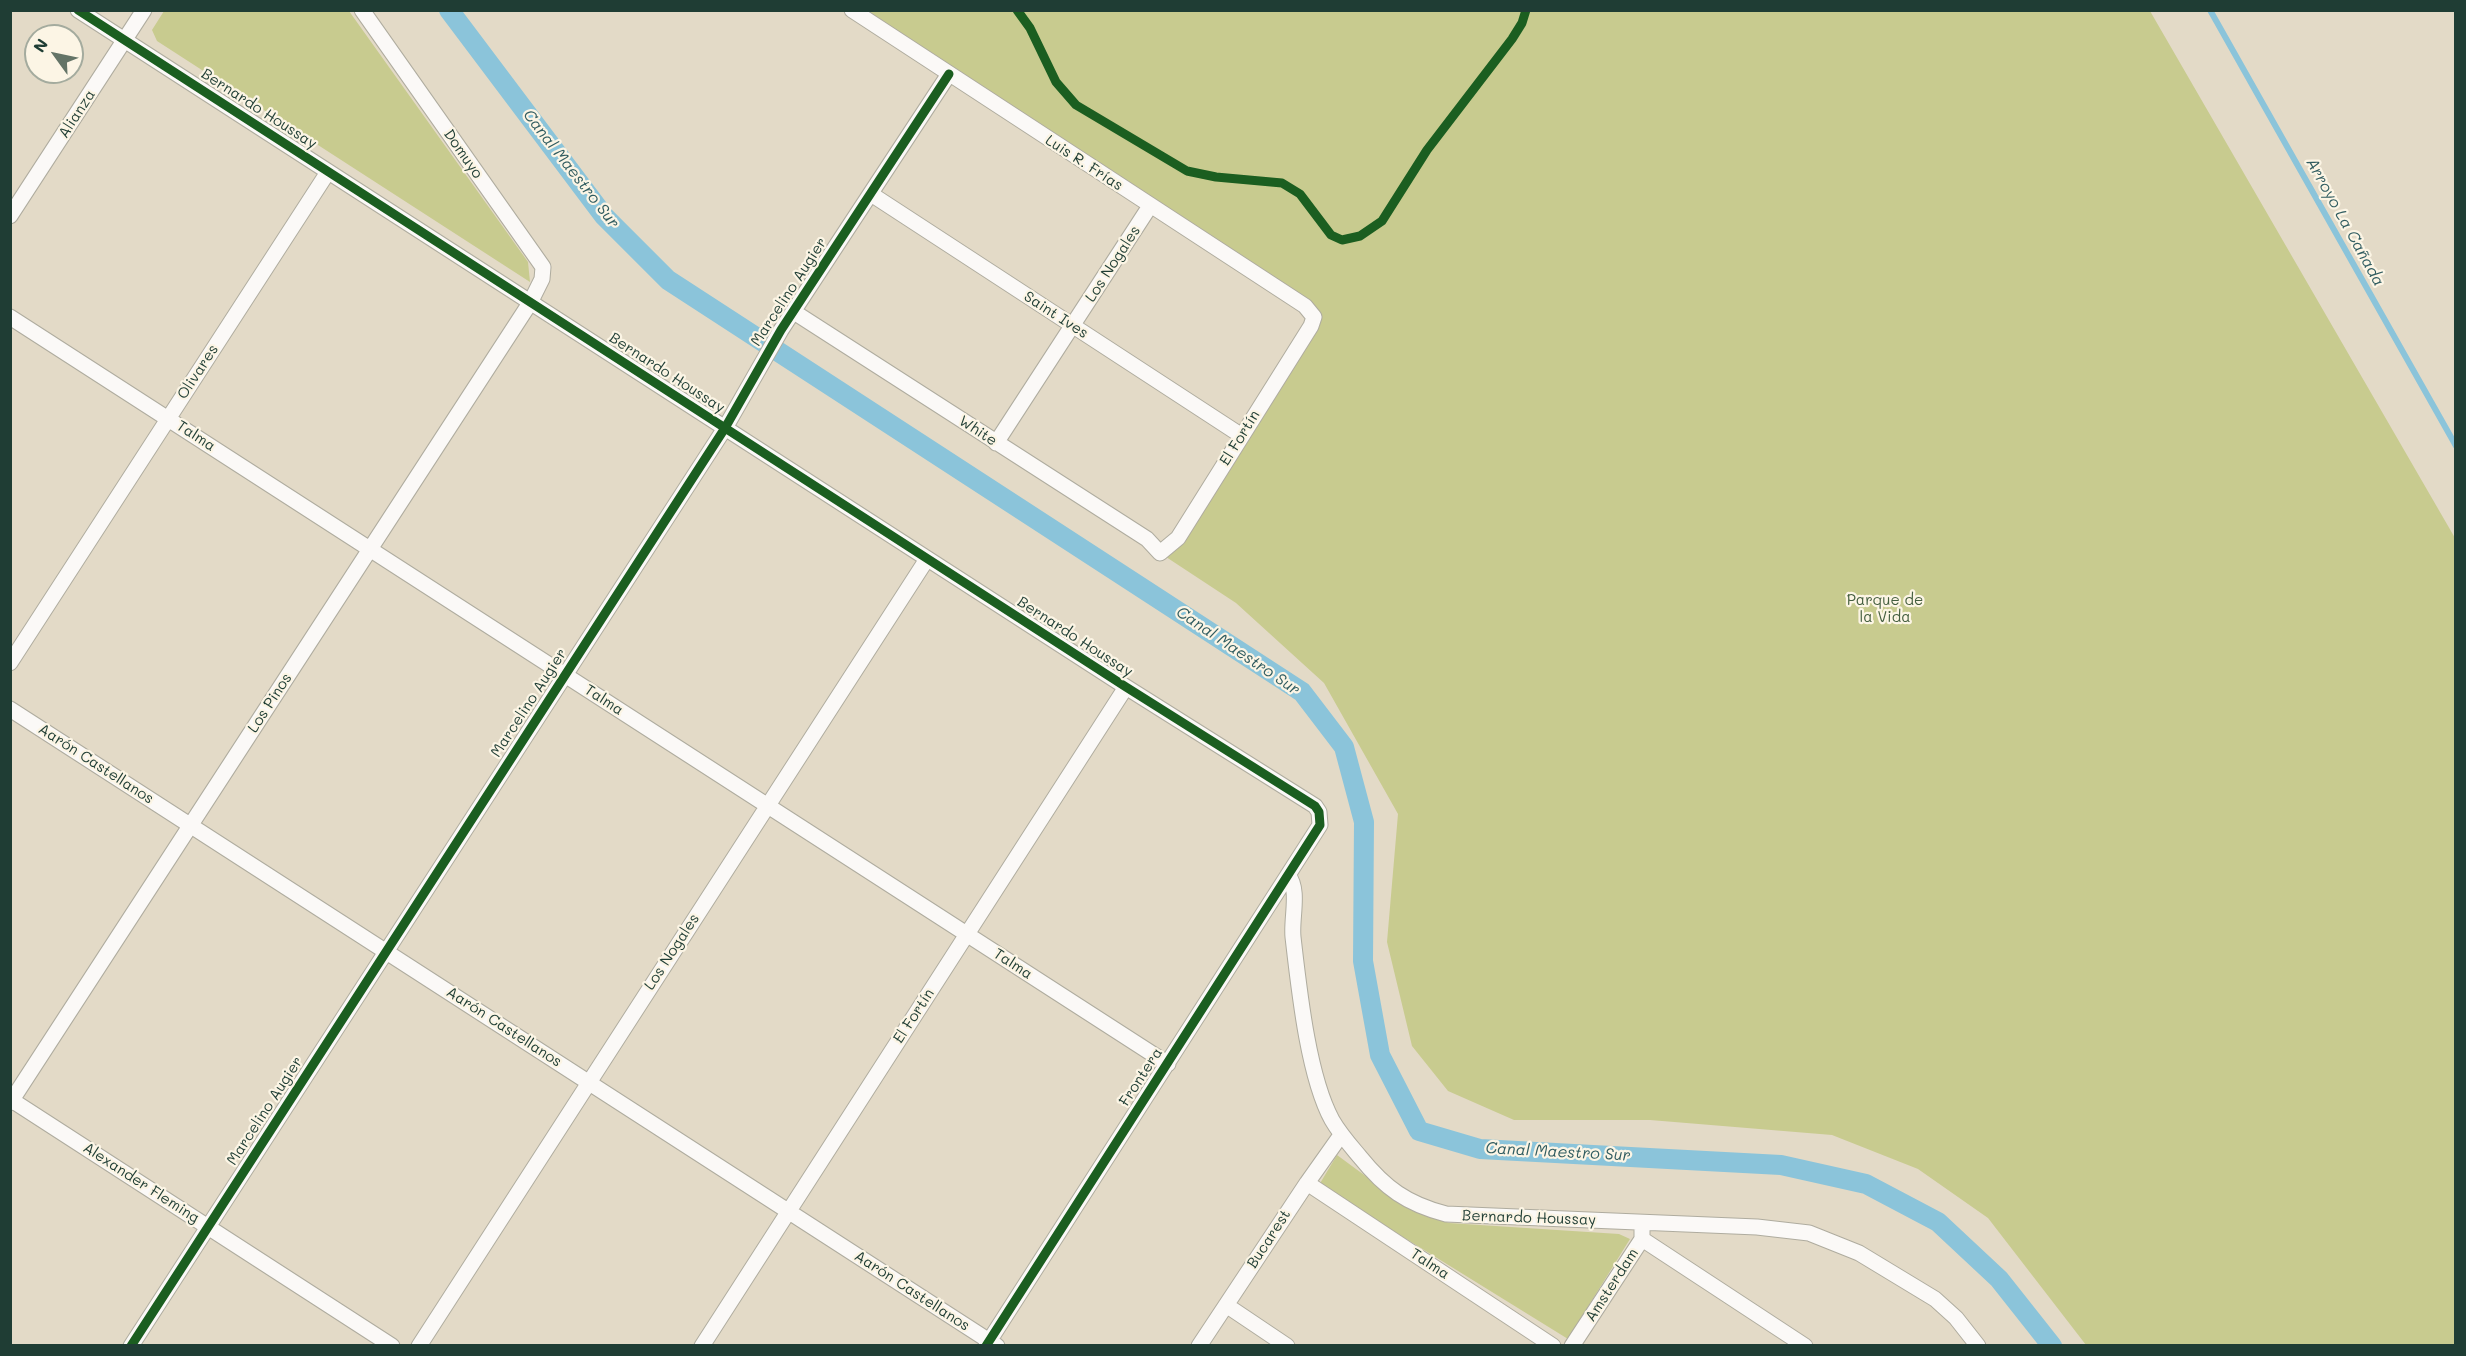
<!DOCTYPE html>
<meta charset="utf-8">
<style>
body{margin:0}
#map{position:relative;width:2466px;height:1356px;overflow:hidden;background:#e3dac7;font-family:Mali,sans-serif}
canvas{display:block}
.frame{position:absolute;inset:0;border:12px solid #1f3d34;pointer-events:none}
.north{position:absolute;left:24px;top:24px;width:60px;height:60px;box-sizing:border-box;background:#fcf5e5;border:2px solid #a4ab9e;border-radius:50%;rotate:303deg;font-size:16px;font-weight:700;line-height:24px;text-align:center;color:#1f3d34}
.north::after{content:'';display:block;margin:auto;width:21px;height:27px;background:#647467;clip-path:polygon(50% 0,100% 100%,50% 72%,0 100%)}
</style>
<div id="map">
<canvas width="2466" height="1356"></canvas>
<div class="frame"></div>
<div class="north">N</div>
</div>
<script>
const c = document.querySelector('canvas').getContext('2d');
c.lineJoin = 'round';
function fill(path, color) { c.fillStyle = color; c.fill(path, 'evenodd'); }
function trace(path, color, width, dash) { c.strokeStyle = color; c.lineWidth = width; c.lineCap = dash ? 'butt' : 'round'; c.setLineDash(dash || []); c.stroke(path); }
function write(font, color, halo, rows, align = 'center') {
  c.font = font + ' Mali,sans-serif'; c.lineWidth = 4.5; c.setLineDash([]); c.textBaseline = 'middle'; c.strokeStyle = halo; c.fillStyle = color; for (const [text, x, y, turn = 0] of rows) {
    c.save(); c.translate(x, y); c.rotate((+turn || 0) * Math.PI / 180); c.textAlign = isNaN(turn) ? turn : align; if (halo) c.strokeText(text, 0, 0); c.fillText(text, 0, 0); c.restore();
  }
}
fill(new Path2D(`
 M164,11H349L528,262L530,282L157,41L152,30Z
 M852,11H2150L2455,538V1345H2086L1988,1218L1918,1169L1832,1135L1650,1120H1514L1448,1091L1412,1046L1387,942L1398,814L1324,683L1236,603L1160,553L1314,317Z
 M1337,1155L1413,1211L1449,1223L1619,1234L1630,1239L1568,1339L1319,1185Z`), '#c8cb8f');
trace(new Path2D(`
 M2210,10L2456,446`), '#8bc4da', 6);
trace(new Path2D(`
 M449,10L604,216L668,280L1302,692L1344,747L1364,822L1363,961L1380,1055L1419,1131L1480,1149L1781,1165L1866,1184L1938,1222L1999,1279L2052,1346`), '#8bc4da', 20);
const minor = new Path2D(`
 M78,10L1126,687L1315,806L1319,812L1320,825L986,1346
 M871,194L1242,436
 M10,216L144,10
 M794,312L1147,539L1160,553L1178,538L1311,326L1314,317L1305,306L852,10
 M10,317L1168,1064
 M996,443L1150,206
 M10,663L328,172
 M10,709L997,1346
 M1288,875C1300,890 1291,918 1293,937C1299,989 1308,1076 1332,1120C1340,1134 1350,1145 1360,1157C1385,1188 1407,1204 1446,1214L1757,1227L1809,1233L1859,1253L1935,1299L1956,1318L1978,1346
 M10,1099L392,1346
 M10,1103L530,303L542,279L543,267L362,10
 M1307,1183L1553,1346
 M1642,1239L1805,1346
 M1226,1305L1287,1346
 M131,1346L725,428L781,330L949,74
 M419,1346L927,559
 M702,1346L1126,687
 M1199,1346L1307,1183L1341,1135
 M1572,1346L1642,1239V1228`);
trace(minor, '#afac9f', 17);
trace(minor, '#fbf9f7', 15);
trace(new Path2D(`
 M78,10L1126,687L1315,806L1319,812L1320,825L986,1346
 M1017,10L1030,28L1056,82L1076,105L1187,171L1216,177L1282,183L1300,194L1331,235L1342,240L1360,236L1382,221L1427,150L1512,39L1522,23L1526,10
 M131,1346L725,428L781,330L949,74`), '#1b5e20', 9);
write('15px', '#1f3d34', '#fcf5e5', [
 ["Bernardo Houssay",259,109,33],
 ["Alianza",77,114,-57],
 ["Domuyo",463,154,55],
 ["Luis R. Frías",1084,163,33],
 ["Los Nogales",1113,264,-57],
 ["Marcelino Augier",789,292,-57],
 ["Saint Ives",1056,315,33],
 ["Olivares",198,372,-57],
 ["Bernardo Houssay",667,373,33],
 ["White",978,431,33],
 ["Talma",196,436,33],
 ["El Fortín",1240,438,-58],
 ["Bernardo Houssay",1075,637,33],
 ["Talma",604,700,33],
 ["Los Pinos",270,703,-57],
 ["Marcelino Augier",529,703,-57],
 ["Aarón Castellanos",96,764,33],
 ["Los Nogales",672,952,-57],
 ["Talma",1013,964,33],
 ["El Fortín",914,1016,-57],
 ["Aarón Castellanos",504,1027,33],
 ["Frontera",1141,1077,-57],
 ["Marcelino Augier",265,1111,-57],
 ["Alexander Fleming",141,1183,33],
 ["Bernardo Houssay",1529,1218,2],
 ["Bucarest",1269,1239,-57],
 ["Talma",1430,1264,33],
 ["Amsterdam",1612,1285,-57],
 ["Aarón Castellanos",912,1291,33]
]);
write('15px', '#445e3f', '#fcf5e5', [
 ["Parque de",1885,600],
 ["la Vida",1885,617]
]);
write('italic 16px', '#305c60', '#fcf5e5', [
 ["Canal Maestro Sur",571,169,52],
 ["Arroyo La Cañada",2345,222,61],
 ["Canal Maestro Sur",1238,651,34],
 ["Canal Maestro Sur",1558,1152,3]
]);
</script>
